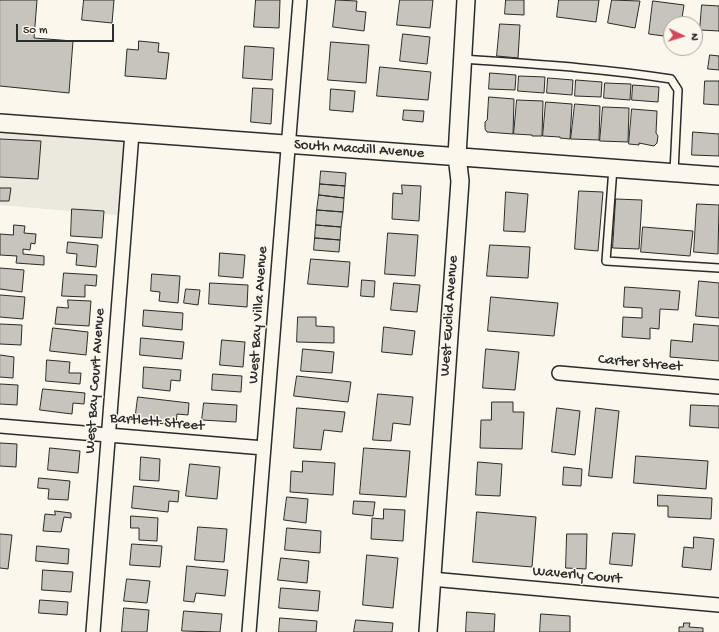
<!DOCTYPE html>
<style>
body{margin:0}
#map{position:relative;width:719px;height:632px;overflow:hidden;background:#fbf7ec;font-family:"Gochi Hand",sans-serif}
canvas{display:block}
.north{position:absolute;left:663px;top:16px;width:40px;height:40px;box-sizing:border-box;background:#fbf7ec;border:1px solid #a8a59f;border-radius:50%;rotate:94deg;font-size:11px;font-weight:700;line-height:16px;text-align:center;color:#2b2b2b}
.north::after{content:'';display:block;margin:auto;width:14px;height:18px;background:#d1495b;clip-path:polygon(50% 0,100% 100%,50% 72%,0 100%)}
.scale{position:absolute;left:16px;top:24px;width:98px;height:18px;box-sizing:border-box;border:2px solid #2b2b2b;border-top:0;padding-left:5px;font-size:12px;line-height:14px;white-space:nowrap;color:#2b2b2b;-webkit-text-stroke:3px #fbf7ec;paint-order:stroke}
</style>
<div id="map">
<canvas width="719" height="632"></canvas>
<div class="north">N</div>
<div class="scale">50 m</div>
</div>
<script>
const c = document.querySelector('canvas').getContext('2d');
c.lineJoin = 'round';
function fill(path, color) { c.fillStyle = color; c.fill(path, 'evenodd'); }
function trace(path, color, width, dash) { c.strokeStyle = color; c.lineWidth = width; c.lineCap = dash ? 'butt' : 'round'; c.setLineDash(dash || []); c.stroke(path); }
function write(font, color, halo, rows, align = 'center') {
  c.font = font + ' "Gochi Hand",sans-serif'; c.lineWidth = 3; c.setLineDash([]); c.textBaseline = 'middle'; c.strokeStyle = halo; c.fillStyle = color; for (const [text, x, y, turn = 0] of rows) {
    c.save(); c.translate(x, y); c.rotate((+turn || 0) * Math.PI / 180); c.textAlign = isNaN(turn) ? turn : align; if (halo) c.strokeText(text, 0, 0); c.fillText(text, 0, 0); c.restore();
  }
}
fill(new Path2D(`
 M0,130L124,139L117,215L0,205Z`), '#ebe8de');
const building = new Path2D(`
 M0,0H37L34,38L73,41L69,93L0,86Z
 M84,0H114L112,23L82,20Z
 M256,0H280L279,28L254,27Z
 M336,0L357,1L356,11L366,12L364,31L333,27Z
 M400,0H433L430,28L397,25Z
 M506,0H524V15L505,14Z
 M559,0H599L596,22L557,17Z
 M612,0L640,1L635,28L608,23Z
 M653,1L684,5L681,24H671V37L649,34Z
 M702,5L719,6V31L700,30Z
 M500,24L520,25L518,58L497,56Z
 M403,34L430,37L427,64L400,61Z
 M139,41L159,43L158,52L169,53L166,79L125,76L127,49L138,50Z
 M331,42L369,45L366,83L328,80Z
 M245,46L274,48L272,80L243,78Z
 M710,55L719,56V70L708,69Z
 M380,67L431,72L428,100L377,96Z
 M490,73L516,75L515,90L489,89Z
 M519,76L545,77L544,93L518,91Z
 M548,78L573,80L572,95L547,93Z
 M576,80L602,82L601,97L575,96Z
 M705,81H719V105L704,104Z
 M605,83L631,84L630,100L604,98Z
 M633,85L659,87L658,102L632,100Z
 M253,88L273,89L271,124L251,122Z
 M331,89L355,91L353,112L330,110Z
 M489,97L514,99L513,134L487,132L485,129V122L487,120Z
 M517,100L543,101L542,136H532V135L514,134Z
 M546,102L572,104L570,139L560,138V137L543,136Z
 M575,104L600,106L599,140L571,139Z
 M603,107L629,108L628,142L600,141Z
 M632,109L657,111L656,133L658,136L657,143L654,146L639,143V145L629,144Z
 M404,110L424,111L423,122L403,120Z
 M693,132L719,134V156L692,155Z
 M0,139L41,141L38,179L0,177Z
 M321,171L346,173L345,186L320,184Z
 M320,184L345,186L344,198L319,195Z
 M402,185L421,186L419,221L392,219L393,193L402,194Z
 M0,188H11L9,201H0Z
 M579,191L603,192L598,251L575,249Z
 M506,192L528,194L525,232L504,231Z
 M319,195L344,198L343,212L317,210Z
 M616,199L642,200L639,249L613,248Z
 M697,204L719,205L718,254L694,252Z
 M72,209L104,211L102,238L71,236Z
 M317,210L343,212L341,227L316,225Z
 M14,225L25,226L24,233L36,234L35,244L31,243L30,250L23,249V254L44,256V265L16,263L17,256L0,255V234L13,235Z
 M316,225L341,227L340,240L315,238Z
 M643,227L693,231L690,256L641,252Z
 M388,233L418,235L415,276L385,274Z
 M315,238L340,240L339,252L314,250Z
 M68,242L98,245L96,267L76,265L77,254L67,253Z
 M490,245L530,247L528,278L487,276Z
 M220,253L245,255L243,278L219,276Z
 M311,259L350,262L348,287L308,284Z
 M0,268L24,270L22,292L0,289Z
 M64,273L97,275L96,286L85,285V297L62,296Z
 M152,274L180,276L178,303L159,301L160,292L151,291Z
 M362,280L375,281L374,297L361,296Z
 M699,281L719,283V318L696,316Z
 M210,283L248,285L247,307L209,304Z
 M394,283L420,285L417,312L391,310Z
 M625,287L680,291L678,310L660,309L659,329L650,328V339L622,337L623,317L642,318V308L624,307Z
 M186,289L200,290L198,305L184,303Z
 M0,295L25,297L23,319L0,317Z
 M491,297L558,303L554,336L488,331Z
 M68,300L91,301L89,326L55,324L57,307L68,308Z
 M144,310L183,313L182,330L143,326Z
 M298,317H316V326L334,327V343L297,342Z
 M0,324L22,325L21,345L0,344Z
 M694,324L719,326V361L670,357L671,340L692,342Z
 M384,327L415,331L412,355L382,352Z
 M53,328L88,332L86,355L50,351Z
 M141,338L184,342L182,359L140,355Z
 M222,340L245,342L243,367L220,365Z
 M303,349L334,352L332,373L301,371Z
 M486,349L519,352L515,390L483,388Z
 M0,355L14,357L13,378L0,377Z
 M47,360L70,362L69,373H81L80,384L46,381Z
 M144,367L181,370L180,381L171,380L170,391L143,388Z
 M213,374L242,376L241,392L212,390Z
 M297,376L351,382L348,402L294,396Z
 M0,384L18,385L17,405L0,404Z
 M43,389L85,393L84,404L73,403L72,414L40,410Z
 M378,394L413,397L410,425L393,423L391,441L373,440Z
 M138,397L189,403L188,415L177,414L176,425L135,421Z
 M492,402H513V412H524L522,449L480,448L481,420H491Z
 M204,403L237,405L236,422L202,420Z
 M691,405L719,406V428L690,426Z
 M297,408L345,412L342,432L324,430L321,450L294,448Z
 M557,408L580,411L575,455L552,452Z
 M596,408L619,411L612,478L589,476Z
 M0,443L17,444L16,467L0,466Z
 M50,448L80,451L78,473L48,470Z
 M364,448L410,451L406,497L360,494Z
 M636,456L708,461L706,489L634,483Z
 M141,457L160,459L159,481L140,480Z
 M303,461L335,463L333,495L290,492L291,471L302,472Z
 M478,462L502,464L500,496L476,495Z
 M190,464L220,467L217,499L186,496Z
 M564,467L582,469L581,486L563,485Z
 M39,478L70,481L68,500L48,499L49,489L38,488Z
 M134,486L179,491L178,502L169,501L168,512L132,508Z
 M658,495L712,498L711,519L668,517V506H658Z
 M287,497L308,499L306,523L284,520Z
 M354,501L375,502L373,516L353,514Z
 M384,509L405,510L403,541L371,539L372,518L383,519Z
 M55,511L71,513V518L64,517L61,532L43,531L45,514L55,515Z
 M477,512L536,517L532,567L473,562Z
 M131,516L158,518L157,541L139,540V528H131Z
 M198,527L227,529L224,562L195,560Z
 M287,528L321,531L320,553L285,550Z
 M613,533L635,534L632,566L610,564Z
 M0,534L12,535L8,569L0,568Z
 M567,534H587L586,569L566,568Z
 M694,537L714,539L711,570L682,567L684,547L693,548Z
 M132,544L162,546L160,567L130,565Z
 M37,546L69,549L68,564L36,561Z
 M367,555L398,558L393,608L363,605Z
 M281,558L309,561L307,583L278,580Z
 M187,566L228,570L225,596L196,593L194,602L184,601Z
 M43,570L73,572L71,592L42,590Z
 M127,579L150,581L147,603L124,601Z
 M281,588L320,591L318,611L279,608Z
 M40,600L68,602L67,615L39,613Z
 M124,608L149,610L147,632H122Z
 M184,611L222,614L220,632L182,631Z
 M467,612L495,614L494,632H466Z
 M541,614L570,616V632H540Z
 M280,618L317,621L316,632H279Z
 M356,620L393,623L392,632H354Z
 M684,623H690L689,627L703,628V632H679V627H683Z`);
fill(building, '#c7c4bc');
trace(building, '#2b2b2b', 1);
const service = new Path2D(`
 M462,59C532,64 602,68 671,79L678,90L674,172
 M613,168L606,261L719,268`);
const minor = new Path2D(`
 M559,373L719,387
 M0,426L264,448
 M431,579L719,605
 M93,632L132,133
 M249,632L300,0`);
const tertiary = new Path2D(`
 M0,123L719,176
 M428,632L460,181L457,156L466,0`);
trace(service, '#2b2b2b', 10);
trace(minor, '#2b2b2b', 16);
trace(tertiary, '#2b2b2b', 20);
trace(service, '#fbf7ec', 7);
trace(minor, '#fbf7ec', 13);
trace(tertiary, '#fbf7ec', 17);
write('15px', '#2b2b2b', '#fbf7ec', [
 ["South Macdill Avenue",359,150,4],
 ["West Bay Villa Avenue",259,315,-86],
 ["West Euclid Avenue",450,316,-86],
 ["Carter Street",640,364,5],
 ["West Bay Court Avenue",96,381,-86],
 ["Bartlett Street",157,423,5],
 ["Waverly Court",577,576,5]
]);
</script>
